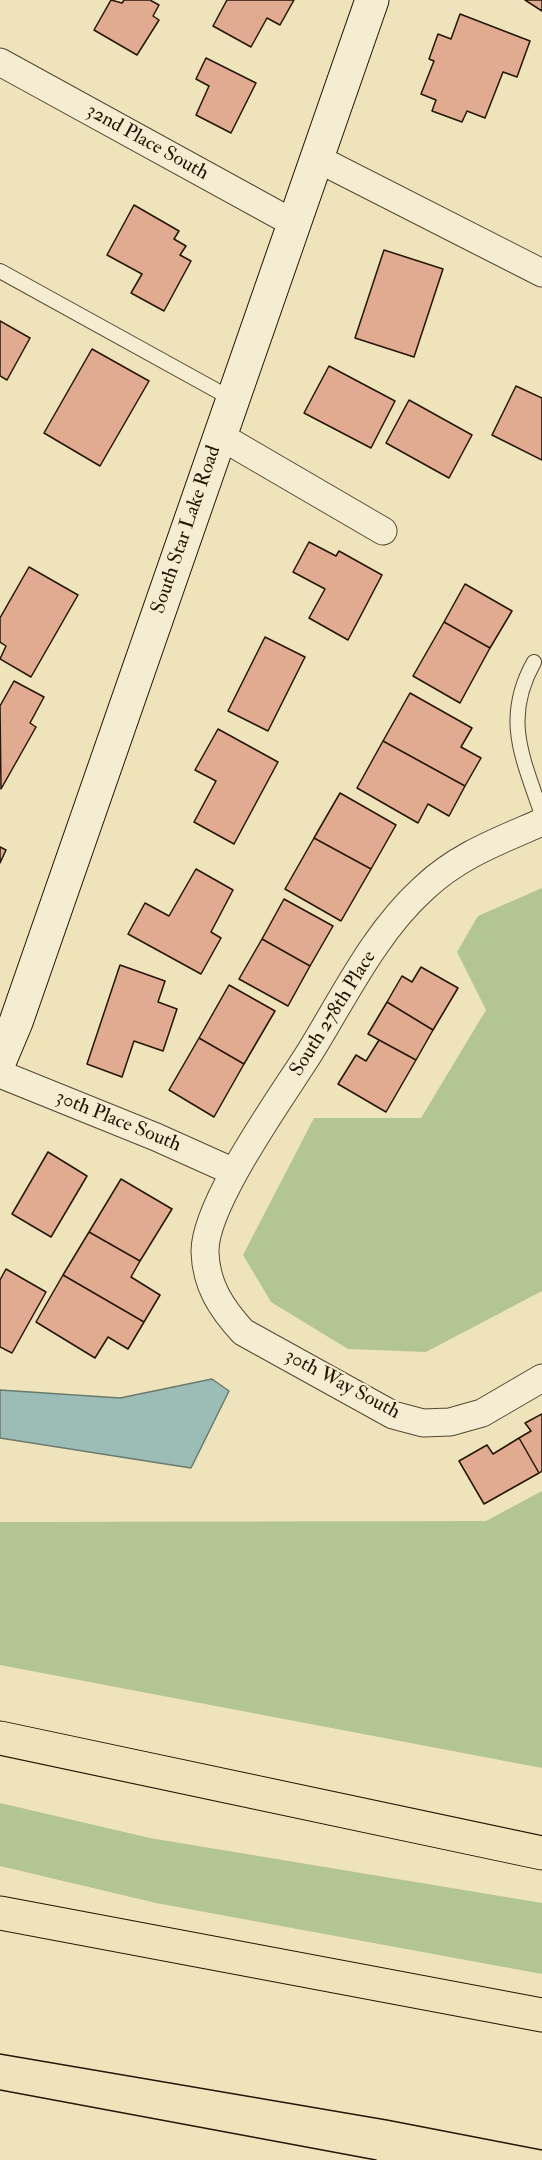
<!DOCTYPE html>
<style>
body{margin:0}
canvas{display:block;background:#eee3ba}
</style>
<canvas width="542" height="2160"></canvas>
<script>
const c = document.querySelector('canvas').getContext('2d');
c.lineJoin = 'round';
function fill(path, color) { c.fillStyle = color; c.fill(path, 'evenodd'); }
function trace(path, color, width, dash) { c.strokeStyle = color; c.lineWidth = width; c.lineCap = dash ? 'butt' : 'round'; c.setLineDash(dash || []); c.stroke(path); }
function write(font, color, halo, rows, align = 'center') {
  c.font = font + ' "IM FELL Double Pica",serif'; c.lineWidth = 4.5; c.setLineDash([]); c.textBaseline = 'middle'; c.strokeStyle = halo; c.fillStyle = color; for (const [text, x, y, turn = 0] of rows) {
    c.save(); c.translate(x, y); c.rotate((+turn || 0) * Math.PI / 180); c.textAlign = isNaN(turn) ? turn : align; if (halo) c.strokeText(text, 0, 0); c.fillText(text, 0, 0); c.restore();
  }
}
fill(new Path2D(`
 M542,888V1291L426,1352L348,1349L271,1302L243,1255L314,1118H421L486,1010L457,952L478,916Z
 M542,1491V1768L0,1665V1522L486,1521Z
 M0,1803L150,1838L542,1903V1974L156,1903L0,1866Z`), '#b4c594');
const water = new Path2D(`
 M212,1379L229,1391L191,1468L0,1438V1390L120,1398Z`);
fill(water, '#9bbdb6');
trace(water, '#6b7a6f', 1.5);
const building = new Path2D(`
 M111,0L122,3L124,0H150L159,5L153,16L159,20L137,55L94,30Z
 M227,0H294L280,25L267,18L251,47L213,26Z
 M525,0H542V11Z
 M460,14L530,41L517,77L503,72L485,118L467,111L462,122L432,111L436,100L421,94L434,61L429,59L438,34L451,39Z
 M206,58L256,83L231,133L196,115L209,86L196,79Z
 M134,205L179,231L174,239L186,246L180,255L191,261L164,311L131,293L142,274L107,255Z
 M384,250L443,269L414,357L355,338Z
 M0,321L30,338L7,380L0,376Z
 M92,349L149,381L100,466L44,433Z
 M329,366L395,401L371,448L304,413Z
 M516,386L542,398V460L492,435Z
 M409,400L472,435L449,478L386,443Z
 M309,542L336,556L339,551L382,575L348,640L309,618L325,589L293,572Z
 M29,567L78,595L31,677L0,659L6,646L0,642V618Z
 M465,584L512,611L490,648L444,622Z
 M444,622L490,648L460,703L413,676Z
 M265,637L305,657L268,731L228,711Z
 M14,681L44,697L30,723L36,727L1,789L0,706Z
 M410,693L472,728L461,747L481,758L465,786L383,741Z
 M218,729L278,762L234,844L194,822L216,781L195,770Z
 M383,741L465,786L449,816L428,804L418,823L357,788Z
 M340,793L396,825L371,869L314,838Z
 M314,838L371,869L341,921L285,889Z
 M0,847L6,850L0,863Z
 M196,869L233,890L211,932L221,938L201,974L128,934L145,903L169,916Z
 M284,899L333,926L310,966L262,939Z
 M262,939L310,966L288,1006L239,979Z
 M120,965L165,981L158,1002L177,1009L163,1051L134,1041L122,1077L87,1064Z
 M421,967L458,988L433,1030L387,1002L402,976L412,982Z
 M229,985L275,1011L244,1064L199,1038Z
 M387,1002L433,1030L416,1060L368,1034Z
 M199,1038L244,1064L214,1117L169,1090Z
 M379,1040L416,1060L386,1112L338,1084L356,1055L366,1061Z
 M48,1152L87,1176L51,1237L12,1214Z
 M121,1179L172,1209L140,1261L89,1232Z
 M89,1232L140,1261L131,1277L160,1295L144,1322L63,1275Z
 M6,1269L46,1292L12,1353L0,1347V1280Z
 M63,1275L144,1322L128,1349L108,1337L95,1358L36,1322Z
 M542,1414V1471L539,1473L519,1438L531,1431L525,1423Z
 M519,1438L539,1473L484,1504L459,1461L487,1445L493,1454Z`);
fill(building, '#e0ab91');
trace(building, '#241504', 1.5);
const lane = new Path2D(`
 M0,271L232,399
 M534,662C502,719 523,758 542,815`);
const street = new Path2D(`
 M0,62L295,224
 M318,159L542,273
 M220,436L383,531
 M542,822C499,841 459,855 424,888C375,932 344,997 310,1052C283,1095 204,1204 205,1252C206,1285 221,1308 243,1332L393,1415L423,1423L450,1422L482,1413L542,1378
 M0,1074L156,1137L234,1172`);
const secondary = new Path2D(`
 M0,1060L16,1022L372,0`);
const highway = new Path2D(`
 M0,1738L542,1853
 M0,1913L542,2015`);
trace(lane, '#564832', 16);
trace(street, '#564832', 29);
trace(secondary, '#241504', 35);
trace(highway, '#241504', 35);
trace(lane, '#f4edd2', 14);
trace(street, '#f4edd2', 27);
trace(secondary, '#f4edd2', 33);
trace(highway, '#eee3ba', 33);
trace(new Path2D(`
 M0,2054L387,2120L542,2150
 M0,2090L376,2160`), '#241504', 1.5);
write('20px', '#241504', '#f4edd2', [
 ["32nd Place South",147,143,29],
 ["South Star Lake Road",187,530,-71],
 ["South 278th Place",334,1014,-58],
 ["30th Place South",118,1122,22],
 ["30th Way South",342,1385,28]
]);
</script>
